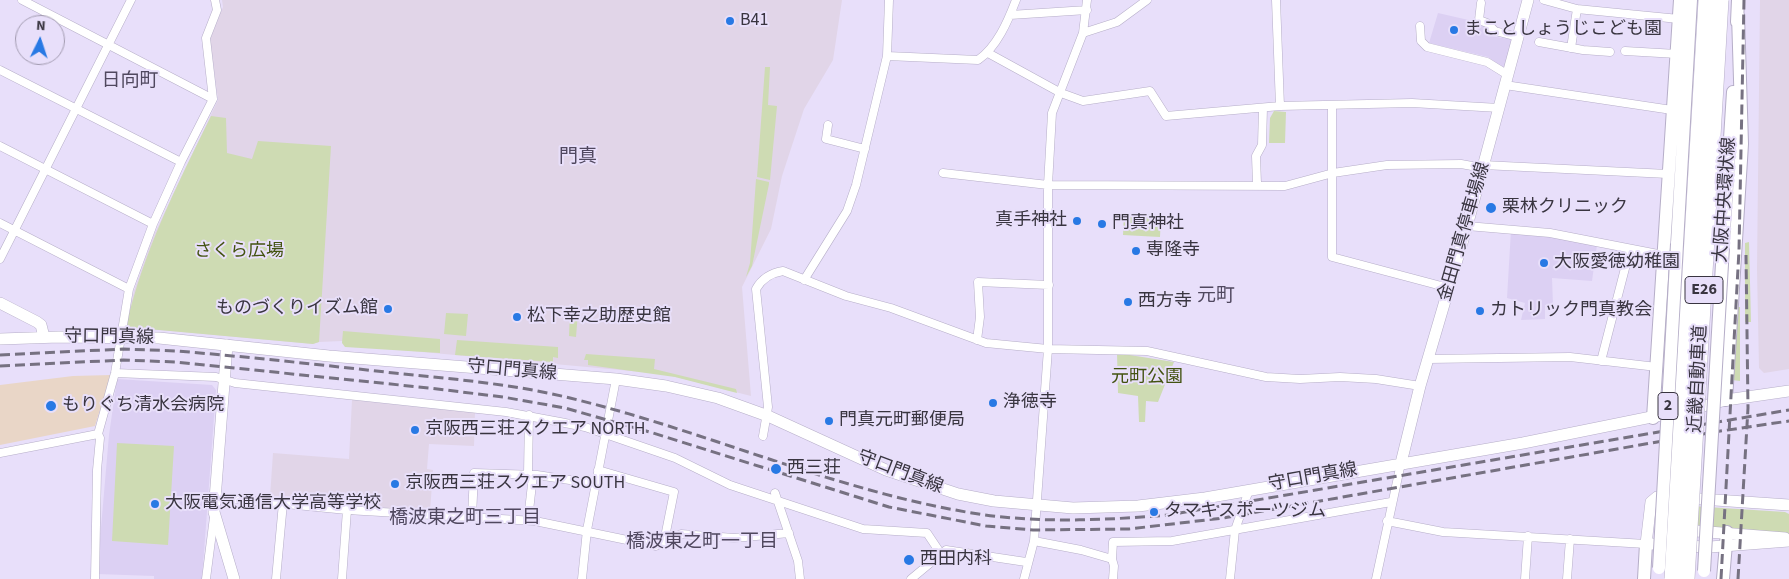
<!DOCTYPE html>
<meta charset="utf-8">
<style>
body{margin:0}
#map{position:relative;width:1789px;height:579px;overflow:hidden;background:#e8dffa;font-family:"Source Sans 3",sans-serif}
canvas{display:block}
.north{position:absolute;left:15px;top:15px;width:50px;height:50px;box-sizing:border-box;background:#e8dffa;border:1px solid #a29bb0;border-radius:50%;rotate:4deg;font-size:14px;font-weight:700;line-height:20px;text-align:center;color:#393540}
.north::after{content:'';display:block;margin:auto;width:18px;height:22px;background:#2879e4;clip-path:polygon(50% 0,100% 100%,50% 72%,0 100%)}
</style>
<div id="map">
<canvas width="1789" height="579"></canvas>
<div class="north">N</div>
</div>
<script>
const c = document.querySelector('canvas').getContext('2d');
c.lineJoin = 'round';
function fill(path, color) { c.fillStyle = color; c.fill(path, 'evenodd'); }
function trace(path, color, width, dash) { c.strokeStyle = color; c.lineWidth = width; c.lineCap = dash ? 'butt' : 'round'; c.setLineDash(dash || []); c.stroke(path); }
function write(font, color, halo, rows, align = 'center') {
  c.font = font + ' "Source Sans 3","Noto Sans JP",sans-serif'; c.lineWidth = 4; c.setLineDash([]); c.textBaseline = 'middle'; c.strokeStyle = halo; c.fillStyle = color; for (const [text, x, y, turn = 0] of rows) {
    c.save(); c.translate(x, y); c.rotate((+turn || 0) * Math.PI / 180); c.textAlign = isNaN(turn) ? turn : align; if (halo) c.strokeText(text, 0, 0); c.fillText(text, 0, 0); c.restore();
  }
}
fill(new Path2D(`
 M222,0H842L833,60L804,109L782,176L771,229L742,287L751,396L664,374L345,345L342,341L319,342L313,344L126,327L134,291L153,237L218,100L210,39L223,7Z
 M1760,0H1789V369L1764,373L1759,368L1757,269Z
 M352,400L475,413L474,446L429,444L427,469L433,470L430,512L270,497L273,453L349,459Z`), '#e1d5e8');
fill(new Path2D(`
 M1438,13L1486,24L1492,31L1491,36L1514,40L1505,69L1488,57L1429,43Z
 M1511,230L1597,245L1592,281L1552,278L1553,305H1545V319L1521,320L1525,303L1507,298Z
 M117,379L212,385L216,390L202,579H154V576L97,574L109,435Z`), '#dcd0f3');
fill(new Path2D(`
 M111,375L95,426L0,445V385L73,376Z`), '#e9d6c7');
fill(new Path2D(`
 M765,67H770L768,105L777,106L770,180L757,177Z
 M1274,111L1286,112L1285,143H1269L1270,118Z
 M211,116L226,118L227,153L252,159L258,141L331,146L319,342L313,344L126,327C143,252 177,185 211,116Z
 M756,179L769,182V184L752,266L746,277L750,263Z
 M1124,213L1161,215L1160,237L1123,235Z
 M1749,242L1751,322H1745V243Z
 M1735,307H1740V381L1732,380Z
 M570,311L578,312L576,337L569,336Z
 M446,313L468,314L466,336L444,334Z
 M343,331L440,339V353L345,347L342,343Z
 M457,340L558,347V358L553,357V362L455,355Z
 M1117,353L1174,362L1158,402L1146,401L1145,422H1139L1138,396L1118,393Z
 M586,354L655,359L654,369L736,389L737,393L675,377L588,365V360H584Z
 M117,443L174,446L168,545L112,541Z
 M1660,504L1785,512L1789,514V534L1658,523L1655,520L1656,508Z`), '#cedbb3');
const street = new Path2D(`
 M22,0L213,99
 M1276,0L1280,106
 M1544,0L1577,9L1679,19
 M1481,3L1479,20L1487,23L1495,31L1518,37
 M1010,15L1087,10
 M1420,26L1421,41L1427,47L1487,62L1508,75
 M1083,33L1117,22L1147,0
 M1539,42L1583,50L1610,52
 M1571,48L1577,9
 M1625,51L1677,54
 M988,53L1061,93L1083,101L1150,91L1166,116L1280,106L1412,103L1499,108
 M887,56L978,60C997,47 1008,21 1016,0
 M0,70L181,162
 M1505,85L1672,110
 M1332,106V257L1449,288
 M828,125L826,139L865,149
 M0,146L153,224
 M1483,165L1668,174
 M943,173L1048,185L1285,186L1333,173L1387,165L1461,164L1483,168
 M1257,184L1256,156L1262,145L1263,108
 M0,223L129,289
 M1467,226L1550,233L1663,255
 M0,259L131,0
 M804,280L847,211L856,185L887,56L889,0
 M977,340L980,317L978,282L1049,285
 M1428,359L1570,357L1657,367
 M1601,361L1630,249
 M115,373L216,377L235,383L506,412L560,422L585,427L675,458L730,485L863,529L927,533L941,554
 M763,436L768,407L756,289C762,278 771,273 783,271L846,296L891,308L986,343L1048,349L1147,351L1266,377L1300,379L1340,377L1376,379L1420,386
 M0,453L98,434L115,373L129,289L153,224L181,162L213,99L206,38L217,10L215,0
 M598,470L674,492L664,542
 M528,474L529,415
 M775,493L798,561L800,579
 M215,497L347,510L535,521L656,546L681,534L734,538L789,533
 M472,517L474,473L537,475L596,484
 M528,520L533,475
 M1387,521L1443,532L1646,544
 M1034,541L1081,550L1112,559L1113,542L1172,541L1391,502
 M1112,559L1114,566L1113,579
 M95,579L97,470L100,438L98,434
 M206,579L214,517
 M276,579L283,503
 M342,579L347,510
 M582,579L587,530L616,379
 M911,579L946,550L1026,562
 M1024,579L1034,541L1048,349V185L1052,113L1083,33L1087,0
 M1230,579L1235,530L1249,490
 M1376,579L1401,463
 M1525,579L1528,536
 M1567,579L1570,539`);
const secondary = new Path2D(`
 M0,303L37,322L41,325L44,337
 M0,339L59,337L159,338L329,356L616,379L666,386L718,398L768,416L886,470L958,494L994,501L1073,508L1138,506L1205,498L1523,443L1676,412
 M227,345L214,512L234,579
 M1692,409L1726,400L1789,391
 M1401,463L1420,386L1467,226L1528,0
 M1686,498L1789,505
 M1683,530L1785,538
 M1655,544H1646L1651,502L1657,497L1670,498
 M1681,546L1710,547L1789,541`);
const primary = new Path2D(`
 M1737,22L1738,0
 M1677,244L1691,0
 M1723,247L1733,92
 M1726,400L1742,144L1738,15
 M1653,418L1680,0
 M1644,579L1646,544
 M1723,579L1727,532`);
trace(street, '#b6aec8', 9);
trace(secondary, '#b6aec8', 12);
trace(primary, '#b6aec8', 14);
trace(street, '#fff', 8);
trace(secondary, '#fff', 11);
trace(primary, '#fff', 12);
trace(new Path2D(`
 M0,355L123,349L177,351C250,357 322,365 394,373C453,379 513,384 570,398C710,432 842,494 985,515C1045,523 1108,520 1168,515L1789,410
 M0,366L123,360L176,362L429,388L503,397L565,408L653,433L889,507L986,526L1033,530L1129,529L1223,518L1714,432L1789,421
 M1721,579L1739,250L1744,0
 M1738,579L1748,408L1746,255`), '#767181', 3, [10, 5]);
const primaryBridge = new Path2D(`
 M1659,568L1677,244
 M1704,571L1723,247`);
const highwayBridge = new Path2D(`
 M1672,579L1706,0
 M1687,579L1721,0`);
trace(primaryBridge, '#b6aec8', 14, []);
trace(highwayBridge, '#b6aec8', 16, []);
trace(primaryBridge, '#fff', 12);
trace(highwayBridge, '#fff', 15);
for (const [x, y, r, color] of [
 [730,21,5,"#2879e4"],
 [1454,30,5,"#2879e4"],
 [1491,208,6,"#2879e4"],
 [1077,221,5,"#2879e4"],
 [1102,224,5,"#2879e4"],
 [1136,251,5,"#2879e4"],
 [1544,263,5,"#2879e4"],
 [1128,302,5,"#2879e4"],
 [388,309,5,"#2879e4"],
 [1480,311,5,"#2879e4"],
 [517,317,5,"#2879e4"],
 [993,403,5,"#2879e4"],
 [51,406,6,"#2879e4"],
 [829,421,5,"#2879e4"],
 [415,430,5,"#2879e4"],
 [776,469,6,"#2879e4"],
 [395,484,5,"#2879e4"],
 [155,504,5,"#2879e4"],
 [1154,512,5,"#2879e4"],
 [909,560,6,"#2879e4"]
]) { const dot = new Path2D(); dot.arc(x, y, r, 0, 2 * Math.PI); c.fillStyle = color; c.fill(dot); trace(dot, '#e8dffa', 2); }
for (const [x, y, w] of [
 [1704,290,38],
 [1668,406,20]
]) { const box = new Path2D(); box.roundRect(x - w / 2, y - 13.5, w, 27, 4); c.fillStyle = '#e8dffa'; c.fill(box); trace(box, '#393540', 1); }
write('bold 16px', '#393540', null, [
 ["E26",1704,290],
 ["2",1668,406]
]);
write('18px', '#393540', '#e8dffa', [
 ["B41",740,21],
 ["まことしょうじこども園",1464,30],
 ["栗林クリニック",1502,208],
 ["真手神社",1067,221,"right"],
 ["門真神社",1112,224],
 ["専隆寺",1146,251],
 ["大阪愛徳幼稚園",1554,263],
 ["西方寺",1138,302],
 ["ものづくりイズム館",378,309,"right"],
 ["カトリック門真教会",1490,311],
 ["松下幸之助歴史館",527,317],
 ["浄徳寺",1003,403],
 ["もりぐち清水会病院",62,406],
 ["門真元町郵便局",839,421],
 ["京阪西三荘スクエア NORTH",425,430],
 ["西三荘",787,469],
 ["京阪西三荘スクエア SOUTH",405,484],
 ["大阪電気通信大学高等学校",165,504],
 ["タマキスポーツジム",1164,512],
 ["西田内科",920,560]
], 'left');
write('18px', '#393540', '#e8dffa', [
 ["大阪中央環状線",1726,200,-86],
 ["金田門真停車場線",1465,232,-74],
 ["守口門真線",109,338,1],
 ["守口門真線",512,371,5],
 ["近畿自動車道",1699,379,-87],
 ["守口門真線",900,473,21],
 ["守口門真線",1313,478,-10]
]);
write('18px', '#435311', '#e8dffa', [
 ["さくら広場",239,252],
 ["元町公園",1147,378]
]);
write('19px', '#50485f', '#e8dffa', [
 ["日向町",130,82],
 ["門真",578,158],
 ["元町",1216,297],
 ["橋波東之町三丁目",465,519],
 ["橋波東之町一丁目",702,543]
]);
</script>
